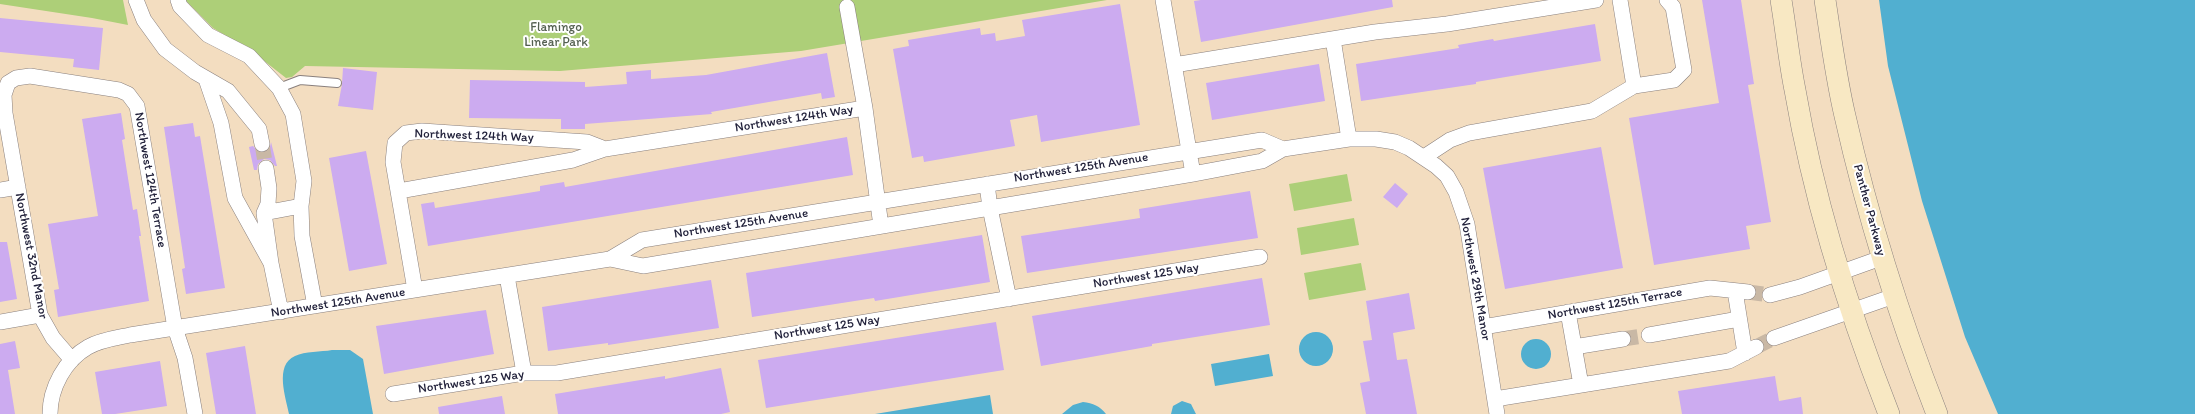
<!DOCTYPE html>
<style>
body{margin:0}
canvas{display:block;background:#f3ddc0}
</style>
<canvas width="2195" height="414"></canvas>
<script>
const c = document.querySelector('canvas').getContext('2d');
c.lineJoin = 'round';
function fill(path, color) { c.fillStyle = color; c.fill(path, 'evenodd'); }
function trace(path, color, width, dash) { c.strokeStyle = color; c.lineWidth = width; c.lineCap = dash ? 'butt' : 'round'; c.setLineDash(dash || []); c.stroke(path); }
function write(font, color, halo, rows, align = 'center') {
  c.font = font + ' Itim,sans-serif'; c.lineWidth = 4; c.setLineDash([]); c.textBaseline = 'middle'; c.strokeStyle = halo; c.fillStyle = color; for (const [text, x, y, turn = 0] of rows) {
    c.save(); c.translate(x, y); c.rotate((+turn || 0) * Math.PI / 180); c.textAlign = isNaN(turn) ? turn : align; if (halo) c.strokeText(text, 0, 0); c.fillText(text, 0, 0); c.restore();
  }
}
fill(new Path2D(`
 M0,0H123L128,25L92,18L0,4Z
 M185,0H1107L801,51L560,71L305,66L292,77L286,78L254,53L213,28Z
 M1347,174L1352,201L1294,211L1289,184Z
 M1354,218L1359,245L1301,255L1297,228Z
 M1361,263L1366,290L1309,300L1304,273Z`), '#adcf78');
fill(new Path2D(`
 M1879,0H2195V414H1998L1965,337L1922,201L1888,66Z
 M1299 349a17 17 0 1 1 34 0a17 17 0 1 1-34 0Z
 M1521 354a15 15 0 1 1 30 0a15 15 0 1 1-30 0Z
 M332,350H350L363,359L373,414H289C286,398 274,365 295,356C305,351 321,352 332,350Z
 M1269,354L1273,376L1215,386L1211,364Z
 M990,395L993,414H875Z
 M1182,401L1191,404L1196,414H1171L1173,406Z
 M1083,402C1093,403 1100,406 1106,414H1062L1073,405Z`), '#51afd0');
fill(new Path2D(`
 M1201,0H1392L1393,7L1201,42L1194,1Z
 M1702,0H1741L1754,84L1748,85L1771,222L1746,226L1750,249L1654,265L1629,118L1719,103Z
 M1120,4L1140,125L1041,142L1037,115L1010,120L1015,146L924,162L923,156L912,158L893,49L909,46L908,40L980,28L981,35L995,33L996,41L1025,36L1022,20Z
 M0,18L103,28L99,70L73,67L74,59L0,52Z
 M1595,24L1601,61L1476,82V84L1361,101L1356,64L1459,48L1458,45L1493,39L1494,41Z
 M827,53L835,97L822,99L821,93L711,112L712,114L585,124V129H561V119L469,118L470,80L585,82V87L627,84L626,72L651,70V79L706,75Z
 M1319,64L1325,101L1212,120L1206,83Z
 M343,68L377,72L373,110L338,106L342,84Z
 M121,113L125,139L122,140L133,210L137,209L141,236H139L149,301L58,317L54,290L59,289L48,224L98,216L82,119Z
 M193,123L195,137L200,136L225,288L186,294L182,269L185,268L164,127Z
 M847,137L853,175L428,246L421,204L434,202L435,208L540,191V186L564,182L565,187Z
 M271,142L277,166H275L270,160L264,159L258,164L257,170H254L249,147L253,146L259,152L264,153L270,147Z
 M1601,147L1623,268L1505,289L1483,168Z
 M366,151L387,264L349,271L329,158Z
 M1395,183L1408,194L1397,208L1383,197Z
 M1250,191L1258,238L1027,273L1021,236L1140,218L1139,209Z
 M982,235L990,282L875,301L874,298L752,317L746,273Z
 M0,242H7L17,299L0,302Z
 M1262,278L1270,325L1152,344V346L1041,366L1032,316Z
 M711,280L719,328L608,345V343L548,351L542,307Z
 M1409,293L1415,329L1393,333L1397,360L1407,359L1417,414H1366L1360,383L1370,381L1363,341L1372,340L1366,301Z
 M486,310L494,354L384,374L376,326Z
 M996,322L1004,370L766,408L758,360Z
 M15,341L20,368L8,370L15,414H0V344Z
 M245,346L256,414H216L206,353Z
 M160,361L167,406L115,414H102L95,372Z
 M721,368L730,412L721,414H558L555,394L665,376V379Z
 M1775,376L1779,401L1801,397L1803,414H1682L1678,391Z
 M502,396L505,414H439L438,407Z`), '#ccabf0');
trace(new Path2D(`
 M262,144L266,168
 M1748,292L1770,295
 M1623,339L1649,335
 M1756,347L1774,338`), '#c9b8a5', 15, [15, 8]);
const lane = new Path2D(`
 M279,88L300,80L337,83`);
const street = new Path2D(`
 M136,0L144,20L165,49L195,72L228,91L259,129L262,144
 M178,0L180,6L208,35L249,56L279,88L293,114L304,181L301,206L302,236L315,306
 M1163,0L1193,174
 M847,7L865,108L881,226
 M1333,39L1349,139
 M1174,65L1375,32L1447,24L1596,0
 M206,79L221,123L235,198L271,263
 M8,83L16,78L30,76L119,90L128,94L137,106L175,328L185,358L195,414
 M8,83L4,95L5,113L40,315L53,338L72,360
 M1634,86L1674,80L1684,70L1673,7L1667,0
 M1424,157L1450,140L1469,133L1592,111L1634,86L1620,0
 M266,168L269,188L268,204L264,213L271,263L281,312
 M987,184L990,208L1009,299
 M0,190L18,187
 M399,191L573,160L605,149L865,108
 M264,213L301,206
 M610,259L643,266L1193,174L1262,161L1283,149L1349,139H1376L1395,142L1409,148L1436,166L1447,176L1456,192L1467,224L1497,414
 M507,276L524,373
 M415,290L393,162L395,143L406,133L422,131L587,142L605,149
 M1735,291L1745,353
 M1770,295L1800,287L1881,258
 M1568,312L1581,385
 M0,322L40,315
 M1483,327L1710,288L1748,292
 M1649,335L1739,319
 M1774,338L1894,296
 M1574,347L1623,339
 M393,394L524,373H557L1260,257
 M1495,399L1729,361L1756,347
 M50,414C50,388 65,360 88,347C100,340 116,338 130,335L610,259L642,240L1262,140L1283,149`);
const secondary = new Path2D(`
 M1781,0C1786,30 1789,60 1795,90C1814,201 1848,310 1889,414
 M1825,0C1831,39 1836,78 1845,116C1868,218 1899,317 1937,414`);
trace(lane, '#8a807e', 10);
trace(street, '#8a807e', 16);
trace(secondary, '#8a807e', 22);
trace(lane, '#fff', 8);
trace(street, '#fff', 15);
trace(secondary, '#f8e8c3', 21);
write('13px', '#535f50', '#fff', [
 ["Flamingo",556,28],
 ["Linear Park",556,43]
]);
write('13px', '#22223b', '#fff', [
 ["Northwest 124th Way",794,119,-9],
 ["Northwest 124th Way",474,136,2],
 ["Northwest 125th Avenue",1081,168,-9],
 ["Northwest 124th Terrace",150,180,80],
 ["Panther Parkway",1869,210,75],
 ["Northwest 125th Avenue",741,224,-9],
 ["Northwest 32nd Manor",31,256,79],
 ["Northwest 125 Way",1146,276,-9],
 ["Northwest 29th Manor",1475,279,80],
 ["Northwest 125th Avenue",338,303,-9],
 ["Northwest 125th Terrace",1615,304,-10],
 ["Northwest 125 Way",827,328,-9],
 ["Northwest 125 Way",471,382,-8]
]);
</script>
